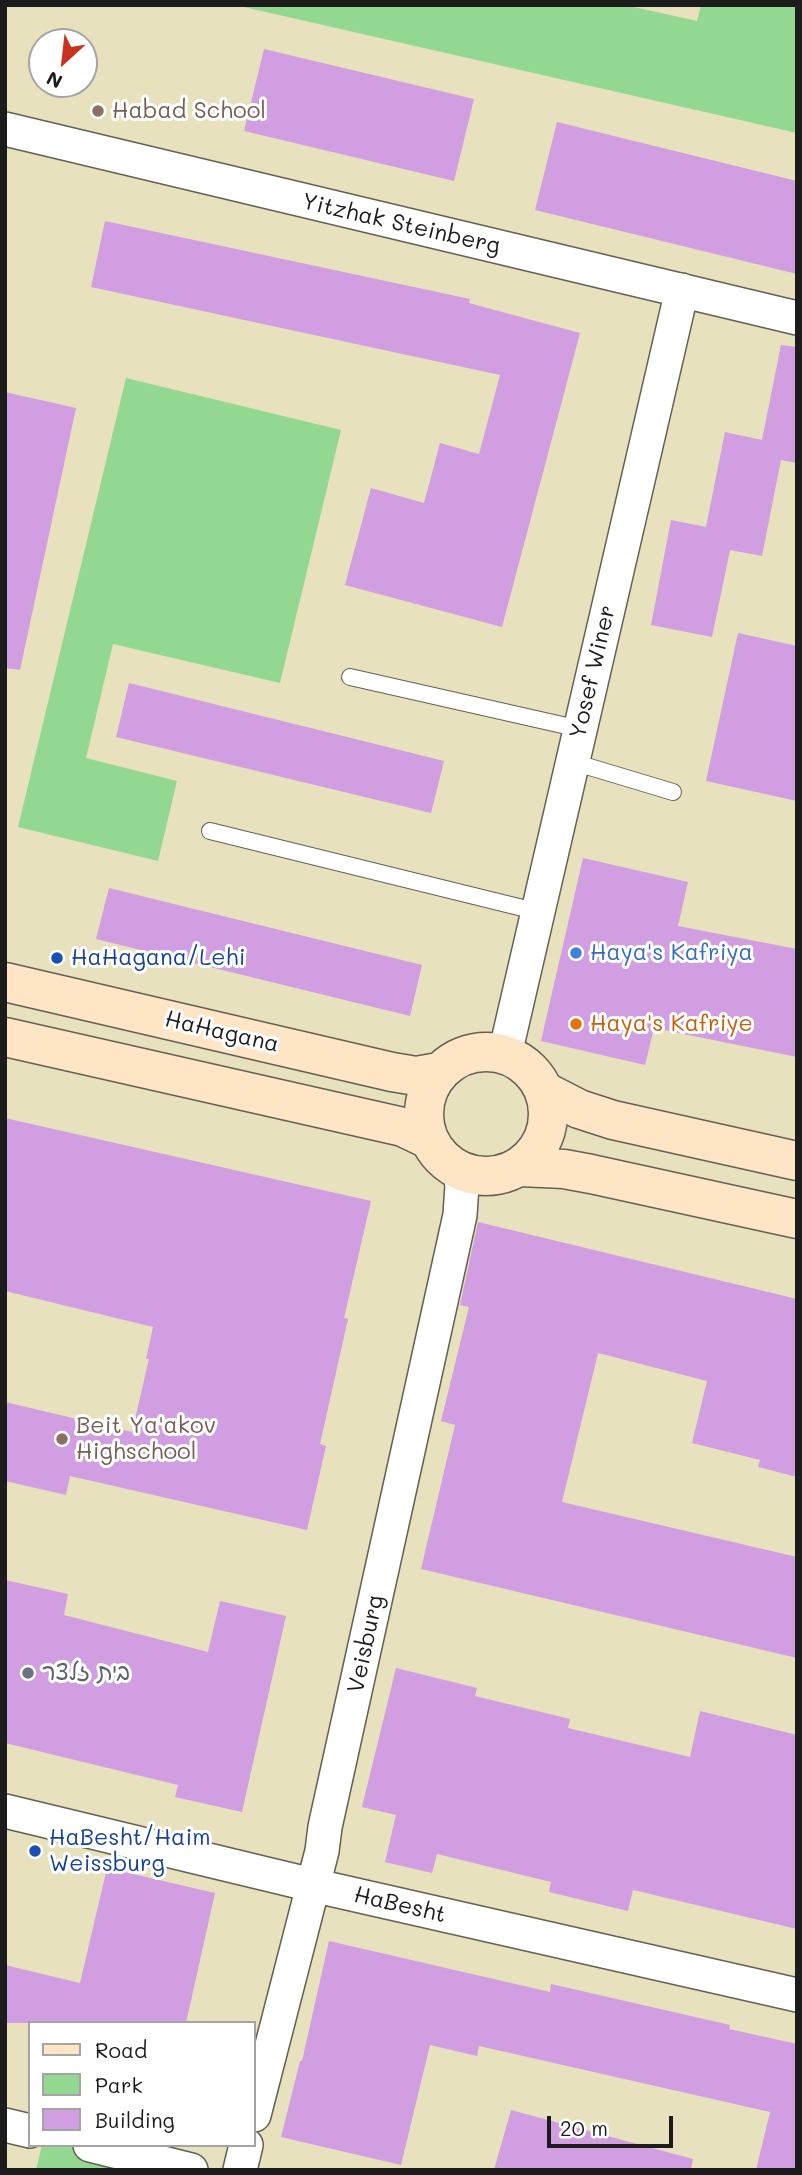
<!DOCTYPE html>
<meta charset="utf-8">
<style>
body{margin:0}
#map{position:relative;width:802px;height:2175px;overflow:hidden;background:#e7e1bd;font-family:Mali,sans-serif}
canvas{display:block}
.frame{position:absolute;inset:0;border:7px solid #1c1c1c;pointer-events:none}
.legend{position:absolute;left:28px;top:2021px;width:228px;height:126px;box-sizing:border-box;background:#fff;border:2px solid #a4a4a4;margin:0;padding:9px 12px;list-style:none;font-size:21px;color:#1c1c1c}
.legend li{display:flex;align-items:center;gap:14px;height:35px}
.legend b{width:35px;border:2px solid #a4a4a4}
.north{position:absolute;left:28px;top:28px;width:70px;height:70px;box-sizing:border-box;background:#fff;border:2px solid #a4a4a4;border-radius:50%;rotate:207deg;font-size:19px;font-weight:700;line-height:28px;text-align:center;color:#1c1c1c}
.north::after{content:'';display:block;margin:auto;width:24px;height:32px;background:#c8321e;clip-path:polygon(50% 0,100% 100%,50% 72%,0 100%)}
.scale{position:absolute;left:547px;top:2116px;width:126px;height:32px;box-sizing:border-box;border:4px solid #1c1c1c;border-top:0;padding-left:9px;font-size:21px;line-height:24px;white-space:nowrap;color:#1c1c1c;-webkit-text-stroke:5px #fff;paint-order:stroke}
</style>
<div id="map">
<canvas width="802" height="2175"></canvas>
<div class="frame"></div>
<ul class="legend">
<li><b style="height:9px;background:#fee5c5"></b>Road</li>
<li><b style="height:19px;background:#93d890"></b>Park</li>
<li><b style="height:19px;background:#d19ee1"></b>Building</li>
</ul>
<div class="north">N</div>
<div class="scale">20 m</div>
</div>
<script>
const c = document.querySelector('canvas').getContext('2d');
c.lineJoin = 'round';
function fill(path, color) { c.fillStyle = color; c.fill(path, 'evenodd'); }
function trace(path, color, width, dash) { c.strokeStyle = color; c.lineWidth = width; c.lineCap = dash ? 'butt' : 'round'; c.setLineDash(dash || []); c.stroke(path); }
function write(font, color, halo, rows, align = 'center') {
  c.font = font + ' Mali,"Playpen Sans Hebrew",sans-serif'; c.lineWidth = 6; c.setLineDash([]); c.textBaseline = 'middle'; c.strokeStyle = halo; c.fillStyle = color; for (const [text, x, y, turn = 0] of rows) {
    c.save(); c.translate(x, y); c.rotate((+turn || 0) * Math.PI / 180); c.textAlign = isNaN(turn) ? turn : align; if (halo) c.strokeText(text, 0, 0); c.fillText(text, 0, 0); c.restore();
  }
}
fill(new Path2D(`
 M235,5H625L697,21L701,5H797V133Z
 M126,378L341,430L280,683L113,644L86,758L177,781L158,861L18,827Z
 M42,2145H121L195,2170H36Z`), '#93d890');
fill(new Path2D(`
 M264,49L474,99L454,181L244,131Z
 M557,122L797,181V274L535,210Z
 M105,221L470,299L469,303L580,333L502,627L345,585L371,488L424,503L440,443L479,454L500,375L91,287Z
 M781,345L797,347V463L781,460L762,556L730,550L712,637L651,625L671,520L706,527L725,432L762,440Z
 M5,392L76,408L20,670L5,668Z
 M738,633L797,646V801L706,781Z
 M129,683L444,761L431,813L116,737Z
 M583,858L688,882L678,926L797,949V1057L654,1028L645,1065L541,1041Z
 M109,888L422,965L410,1016L96,939Z
 M5,1118L371,1201L344,1318L348,1319L320,1444L326,1446L307,1530L70,1476L66,1495L5,1481V1402L132,1432L149,1359H146L153,1327L5,1291Z
 M478,1222L797,1299V1477L758,1467L760,1460L692,1443L707,1381L598,1353L562,1502L797,1557V1658L421,1569L455,1425L441,1421L469,1307L460,1305Z
 M5,1580L68,1594L64,1615L208,1652L220,1601L286,1616L242,1812L175,1797L178,1785L5,1743Z
 M396,1668L477,1688L475,1696L570,1719L568,1728L690,1757L700,1711L797,1735V1929L633,1890L628,1911L549,1892L551,1882L437,1854L432,1873L385,1862L396,1815L362,1807Z
 M107,1868L215,1893L186,2023H5V1965L80,1983Z
 M329,1941L550,1992L551,1984L730,2025L729,2029L797,2044V2170H756L770,2112L479,2046L477,2056L430,2045L401,2165L281,2137L300,2061H302Z
 M511,2110L693,2159L691,2170H494Z`), '#d19ee1');
const lane = new Path2D(`
 M350,677L580,729
 M573,762L673,792
 M210,831L539,912`);
const street = new Path2D(`
 M5,129L797,318
 M505,1054L682,290
 M5,1811L312,1885L797,1995
 M254,2115L322,1851L325,1827L460,1215L462,1185L459,1171
 M5,2125L30,2131
 M90,2145L191,2170
 M240,2170L246,2145`);
const secondary = new Path2D(`
 M5,982L392,1072L416,1076L439,1072
 M5,1037L403,1127L428,1139
 M424 1114a62 62 0 1 1 124 0a62 62 0 1 1-124 0Z
 M544,1091L579,1109L613,1120L797,1161
 M520,1167L564,1169L591,1174L797,1219`);
trace(lane, '#636154', 18);
trace(street, '#636154', 36);
trace(secondary, '#636154', 41);
trace(lane, '#fff', 16);
trace(street, '#fff', 33);
trace(secondary, '#fee5c5', 38);
for (const [x, y, r, color] of [
 [98,111,7,"#8d6e63"],
 [576,953,7,"#3f7fe0"],
 [57,958,7,"#1a4fb4"],
 [576,1024,7,"#e8710a"],
 [62,1439,7,"#8d6e63"],
 [28,1673,7,"#6b7280"],
 [35,1851,7,"#1a4fb4"]
]) { const dot = new Path2D(); dot.arc(x, y, r, 0, 2 * Math.PI); c.fillStyle = color; c.fill(dot); trace(dot, '#fff', 2.5); }
write('23px', '#785e54', '#fff', [
 ["Habad School",112,111],
 ["Beit Ya'akov",76,1426],
 ["Highschool",76,1452]
], 'left');
write('23px', '#1c1c1c', '#fff', [
 ["Yitzhak Steinberg",401,224,13],
 ["Yosef Winer",593,672,-77],
 ["HaHagana",222,1032,13],
 ["Veisburg",366,1644,-78],
 ["HaBesht",400,1905,13]
]);
write('23px', '#366cbe', '#fff', [
 ["Haya's Kafriya",590,953]
], 'left');
write('23px', '#164399', '#fff', [
 ["HaHagana/Lehi",71,958],
 ["HaBesht/Haim",49,1838],
 ["Weissburg",49,1864]
], 'left');
write('23px', '#c56008', '#fff', [
 ["Haya's Kafriye",590,1024]
], 'left');
write('23px', '#5b616d', '#fff', [
 ["בית זלצר",42,1673]
], 'left');
</script>
